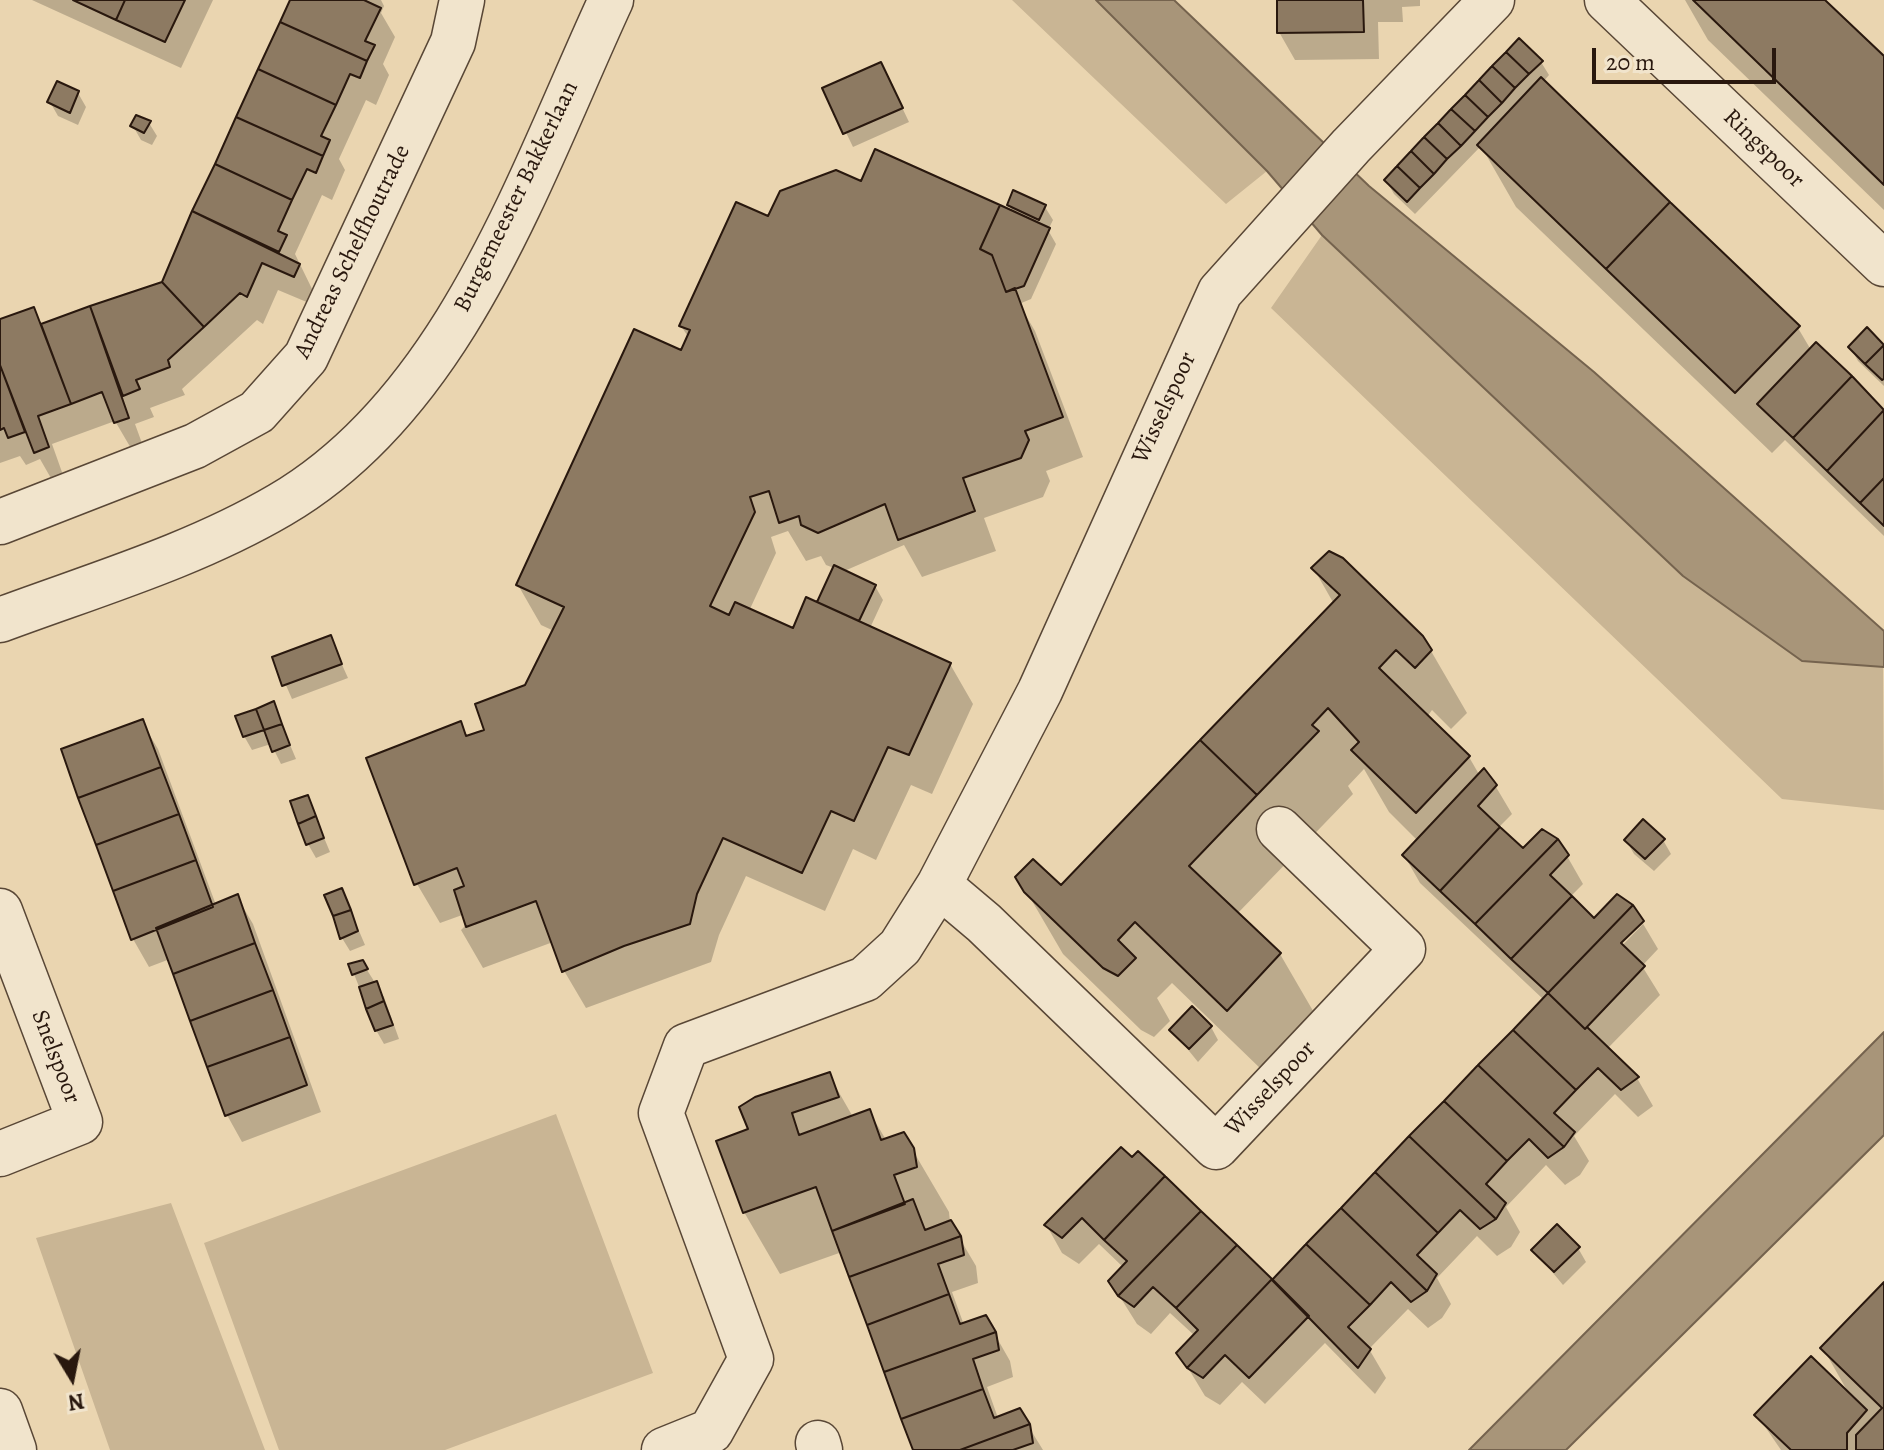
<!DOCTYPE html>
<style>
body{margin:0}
#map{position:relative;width:1884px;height:1450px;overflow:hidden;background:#ead5b0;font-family:Alegreya,serif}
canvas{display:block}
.north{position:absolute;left:32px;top:1338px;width:80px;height:80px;-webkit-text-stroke:6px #f1e4cc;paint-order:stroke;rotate:170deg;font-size:22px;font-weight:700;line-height:32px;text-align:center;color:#29180e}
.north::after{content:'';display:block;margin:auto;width:28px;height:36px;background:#29180e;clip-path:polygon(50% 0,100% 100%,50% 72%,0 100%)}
.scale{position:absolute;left:1592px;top:48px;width:184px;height:36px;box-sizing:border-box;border:4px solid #29180e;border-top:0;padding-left:10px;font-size:24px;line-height:28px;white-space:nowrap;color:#29180e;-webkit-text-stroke:6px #f1e4cc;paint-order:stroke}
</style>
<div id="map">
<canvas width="1884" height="1450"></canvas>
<div class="north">N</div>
<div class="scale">20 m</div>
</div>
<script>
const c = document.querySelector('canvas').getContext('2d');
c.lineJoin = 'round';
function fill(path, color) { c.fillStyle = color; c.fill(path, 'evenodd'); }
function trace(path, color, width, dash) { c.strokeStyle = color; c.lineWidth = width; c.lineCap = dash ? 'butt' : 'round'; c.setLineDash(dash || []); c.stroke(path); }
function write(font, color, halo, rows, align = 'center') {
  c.font = font + ' Alegreya,serif'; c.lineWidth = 7; c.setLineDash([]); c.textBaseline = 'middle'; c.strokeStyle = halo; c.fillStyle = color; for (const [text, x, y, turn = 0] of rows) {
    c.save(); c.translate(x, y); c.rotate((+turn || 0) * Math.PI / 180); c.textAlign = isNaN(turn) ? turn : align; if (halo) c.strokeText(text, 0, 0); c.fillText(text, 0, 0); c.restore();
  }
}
fill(new Path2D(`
 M1012,0H1096L1267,171L1226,204Z
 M1322,235L1683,576L1802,661L1883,666L1884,810L1782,799L1271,308Z
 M556,1114L653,1373L445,1450H279L204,1243Z
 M171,1203L265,1450H110L36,1238Z`), '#c9b594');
const water = new Path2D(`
 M1096,0H1174L1369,186L1594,372L1884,631V667L1802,661L1683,576L1322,235L1267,171Z
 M1884,1032V1135L1566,1450H1469Z`);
fill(water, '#a89579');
trace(water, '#75634e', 2);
fill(new Path2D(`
 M32,0H213L181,68Z
 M293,0H381L384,6L381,13L395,37L383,64L389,75L376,105L366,100L339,159L345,170L332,200L322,195L295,254L314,293L309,303L278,290L263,324L257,320L182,389L185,395L150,408L154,417L135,424L143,446L132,450L115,421L52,444L63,475L52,480L40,459L26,465L20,456L0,463V321L33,309L43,326L164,284Z
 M1279,0H1420V6L1402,7L1403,22H1378L1379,59L1295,60L1279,32Z
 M1685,0H1823L1884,59V210L1708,40Z
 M1541,62L1549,75L1543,82L1798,328L1811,350L1884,410V536L1785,440L1772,453L1516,207L1481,146L1415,214L1394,194L1386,180Z
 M888,78L909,122L853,147L825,89Z
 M78,93L86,107L78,125L58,116L50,102Z
 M149,123L157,136L152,145L141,140L133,126Z
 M862,183L1014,214L1009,205L1045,207L1053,220L1048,230L1056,244L1031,299L1019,304L1035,331L1083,457L1046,471L1050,481L1043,497L984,518L996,551L922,577L904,545L842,572L875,586L883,600L870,628L950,664L973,704L932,794L911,785L876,860L853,849L825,911L746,876L719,935L711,962L586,1008L563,969L553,942L483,968L461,930L468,923L465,914L440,923L417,884L370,758L460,724L468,737L487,731L527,687L554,631L541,625L518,585L682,353L689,338L681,326L769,218ZM788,531L806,561L821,556L826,565L834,568L818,605L794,631L749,611L776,553L771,537Z
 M1884,346V386L1858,361L1850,347Z
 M1314,569L1431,651L1467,713L1451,729L1432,710L1427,717L1469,757L1480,776L1484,771L1496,787L1512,814L1498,828L1523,851L1567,856L1583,884L1570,897L1595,921L1642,922L1658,949L1642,966L1660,995L1607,1049L1637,1078L1653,1106L1638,1117L1615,1094L1574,1136L1589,1161L1580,1175L1565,1185L1546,1165L1506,1207L1520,1232L1511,1247L1497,1256L1477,1236L1437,1278L1451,1304L1442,1318L1428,1328L1408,1309L1369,1349L1386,1378L1375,1394L1325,1343L1265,1404L1242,1382L1220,1405L1205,1396L1179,1353L1195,1336L1170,1313L1151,1334L1137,1324L1110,1281L1123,1267L1099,1244L1079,1264L1062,1253L1047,1226L1121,1149L1272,1282L1544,1000L1420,883L1404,855L1418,841L1389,812L1364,769L1348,786L1353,794L1237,914L1280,954L1316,1016L1263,1071L1172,983L1157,998L1170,1021L1154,1037L1141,1030L1063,954L1018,877L1061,888L1334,604ZM1637,924H1643L1616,952L1613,949Z
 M330,638L348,678L292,699L274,658Z
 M273,704L296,759L281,764L271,744L252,750L244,736Z
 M142,722L158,749L216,905L237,897L253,924L321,1112L242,1142L227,1115L170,959L149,967L133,939L63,750Z
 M307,797L330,852L316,858L308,844Z
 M1626,840H1663L1671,854L1654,871L1634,854Z
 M342,891L365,945L350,951L342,938Z
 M362,962L384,997L399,1039L384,1044L376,1030L354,974Z
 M1211,1027L1218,1040L1198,1062L1172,1030Z
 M829,1075L853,1117L869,1111L886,1140L912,1149L949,1212L950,1222L976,1266L978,1283L952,1292L964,1325L985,1317L1010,1361L1013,1377L987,1387L998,1418L1019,1411L1043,1450H915L842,1252L780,1274L744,1212L750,1130Z
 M1578,1248L1586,1262L1563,1285L1534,1250Z
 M1884,1285V1450H1781L1757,1415L1849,1394L1823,1348Z`), '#0003');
const building = new Path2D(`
 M73,0H125L116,20Z
 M125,0H185L165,42L116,20Z
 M290,0H364L381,8L365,41L375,45L367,61L280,22Z
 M1277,0H1363L1364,32L1277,33Z
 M1693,0H1825L1884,56V185Z
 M280,22L367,61L360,78L350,74L336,105L258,69Z
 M1519,38L1543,61L1529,74L1506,52Z
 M1506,52L1529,74L1515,88L1492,66Z
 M881,62L903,108L843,134L822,88Z
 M1492,66L1515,88L1502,103L1479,80Z
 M258,69L336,105L321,136L330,140L323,156L236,117Z
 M1541,77L1670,202L1606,269L1477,145Z
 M1479,80L1502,103L1488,117L1465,95Z
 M57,81L79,91L70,113L47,102Z
 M1465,95L1488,117L1475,131L1451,109Z
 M1451,109L1475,131L1461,146L1438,123Z
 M136,115L151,121L144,133L130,126Z
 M236,117L323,156L316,173L307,169L292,200L215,164Z
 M1438,123L1461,146L1447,159L1424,137Z
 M1424,137L1447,159L1434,174L1411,151Z
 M875,149L1000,205L980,249L992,255L1006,292L1015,288L1063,417L1025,431L1029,440L1021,458L963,478L975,511L898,540L885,504L818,533L801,525L799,516L779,523L769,491L750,497L755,512L710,606L729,615L735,602L793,628L806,597L951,663L909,755L888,747L854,821L831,811L802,873L723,838L697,894L690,924L624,946L562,972L536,901L466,927L454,890L464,886L457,868L414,885L366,758L461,721L466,736L484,730L475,704L525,685L564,607L516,585L634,329L681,350L690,330L679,326L736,202L768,216L780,191L836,170L861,181Z
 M1411,151L1434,174L1420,188L1397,166Z
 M215,164L292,200L278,231L287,235L279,252L192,211Z
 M1397,166L1420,188L1407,202L1384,180Z
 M1013,190L1046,205L1039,220L1007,205Z
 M1670,202L1800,326L1735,393L1606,269Z
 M1000,205L1050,228L1024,286L1006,292L992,255L980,249Z
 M192,211L300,264L294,277L262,263L247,297L240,293L204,327L162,282Z
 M162,282L204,327L168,360L170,367L136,380L140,389L123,396L90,306Z
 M90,306L129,418L114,423L102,392L71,404L41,324Z
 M34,307L71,404L38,416L49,447L34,453L0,365V319Z
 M1867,327L1884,345L1865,364L1848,347Z
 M1816,342L1852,376L1793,438L1757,404Z
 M1884,345V379L1882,380L1865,364Z
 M0,365L25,432L8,438L4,428L0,430Z
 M1852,376L1884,410L1827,471L1793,438Z
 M1884,410V478L1860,503L1827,471Z
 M1884,478V526L1860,503Z
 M1329,551L1343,558L1423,636L1432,650L1415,668L1396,650L1379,668L1470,756L1416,813L1351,750L1359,742L1328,708L1312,725L1319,731L1257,795L1200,740L1340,595L1311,568Z
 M834,565L876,585L859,621L817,602Z
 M331,635L342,664L282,686L272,657Z
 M274,701L282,724L264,730L256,709Z
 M256,709L264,730L243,737L235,716Z
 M143,719L161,767L78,798L61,749Z
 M282,724L290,745L272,752L264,730Z
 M1200,740L1257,795L1189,866L1281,953L1227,1011L1135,922L1118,940L1136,958L1118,976L1103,968L1024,892L1015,877L1033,859L1061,885Z
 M161,767L179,814L96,845L78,798Z
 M1484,768L1497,785L1478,806L1500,827L1440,891L1402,855Z
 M308,795L316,816L298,824L290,801Z
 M179,814L196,860L113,891L96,845Z
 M316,816L324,838L306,845L298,824Z
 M1643,819L1665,839L1645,859L1624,840Z
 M1500,827L1523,848L1542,829L1558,839L1475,924L1440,891Z
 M1558,839L1569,855L1550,875L1572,896L1511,959L1475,924Z
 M196,860L213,907L131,940L113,891Z
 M342,888L351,910L333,916L324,895Z
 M238,894L255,943L173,974L156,928Z
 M1617,894L1633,905L1548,993L1511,959L1572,896L1594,918Z
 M1633,905L1644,921L1621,943L1645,966L1585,1029L1548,993Z
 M351,910L358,931L340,939L333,916Z
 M255,943L273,990L190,1021L173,974Z
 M363,960L368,969L352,975L348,964Z
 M377,981L384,1001L366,1009L359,987Z
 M273,990L290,1037L207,1067L190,1021Z
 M1548,993L1585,1029L1587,1027L1639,1077L1621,1090L1598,1068L1576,1090L1513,1030Z
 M384,1001L393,1025L375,1031L366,1009Z
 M1192,1006L1212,1026L1189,1049L1169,1030Z
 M1513,1030L1576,1090L1554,1113L1575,1132L1564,1147L1478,1065Z
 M290,1037L307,1085L225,1116L207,1067Z
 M1478,1065L1564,1147L1548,1158L1529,1139L1507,1161L1444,1101Z
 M830,1072L839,1097L792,1113L799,1135L870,1109L881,1140L904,1132L914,1148L917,1167L894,1175L905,1204L832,1231L816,1187L743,1213L716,1141L748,1129L739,1107L755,1097Z
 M1444,1101L1507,1161L1486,1184L1506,1203L1496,1219L1409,1136Z
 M1409,1136L1496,1219L1480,1229L1460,1210L1438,1233L1375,1172Z
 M1121,1147L1132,1157L1138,1151L1165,1176L1104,1240L1082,1218L1062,1238L1044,1225Z
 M1375,1172L1438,1233L1417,1255L1437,1274L1427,1291L1341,1208Z
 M1165,1176L1201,1211L1118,1296L1108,1281L1127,1261L1104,1240Z
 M913,1199L925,1230L951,1220L961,1236L849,1277L832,1231Z
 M1341,1208L1427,1291L1411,1302L1391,1282L1370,1305L1306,1244Z
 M1201,1211L1237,1245L1176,1308L1153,1287L1134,1307L1118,1296Z
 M1557,1224L1580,1247L1554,1272L1531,1250Z
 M961,1236L964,1255L938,1264L949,1294L867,1325L849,1277Z
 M1306,1244L1370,1305L1348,1327L1371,1349L1358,1368L1272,1280Z
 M1237,1245L1272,1279L1187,1368L1176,1353L1198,1330L1176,1308Z
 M1272,1279L1309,1316L1249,1378L1225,1355L1203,1378L1187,1368Z
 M1884,1282V1450H1856V1435L1882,1408L1820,1348Z
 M949,1294L960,1324L986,1315L996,1332L884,1372L867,1325Z
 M996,1332L999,1350L973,1359L983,1389L901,1419L884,1372Z
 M1811,1356L1867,1410L1847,1433V1450H1791L1754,1415Z
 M983,1389L994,1418L1020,1408L1030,1424L960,1450H913L901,1419Z
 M1030,1424L1033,1443L1013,1450H960Z`);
fill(building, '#8d7a62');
trace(building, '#29180e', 2);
const minor = new Path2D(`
 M1607,0L1884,264
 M0,522L195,446L257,412L306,357L453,42L462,0
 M939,885L984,923L1216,1147L1403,949L1279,829
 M0,911L80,1122L0,1154
 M0,1411L14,1450
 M818,1443L820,1450
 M664,1450L711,1431L751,1359L661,1113L686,1046L865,979L900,947L939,885L1040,691L1220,292L1351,146L1492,0`);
const tertiary = new Path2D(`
 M0,620C94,585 193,556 280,505C456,402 530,175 611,0`);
trace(minor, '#594736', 47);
trace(tertiary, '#594736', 47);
trace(minor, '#f1e4cc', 44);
trace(tertiary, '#f1e4cc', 44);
write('24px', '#29180e', '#f1e4cc', [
 ["Ringspoor",1763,149,44],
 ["Burgemeester Bakkerlaan",517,197,-64],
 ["Andreas Schelfhoutrade",353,252,-64],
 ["Wisselspoor",1165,408,-65],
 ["Snelspoor",55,1057,69],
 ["Wisselspoor",1271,1089,-47]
]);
</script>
